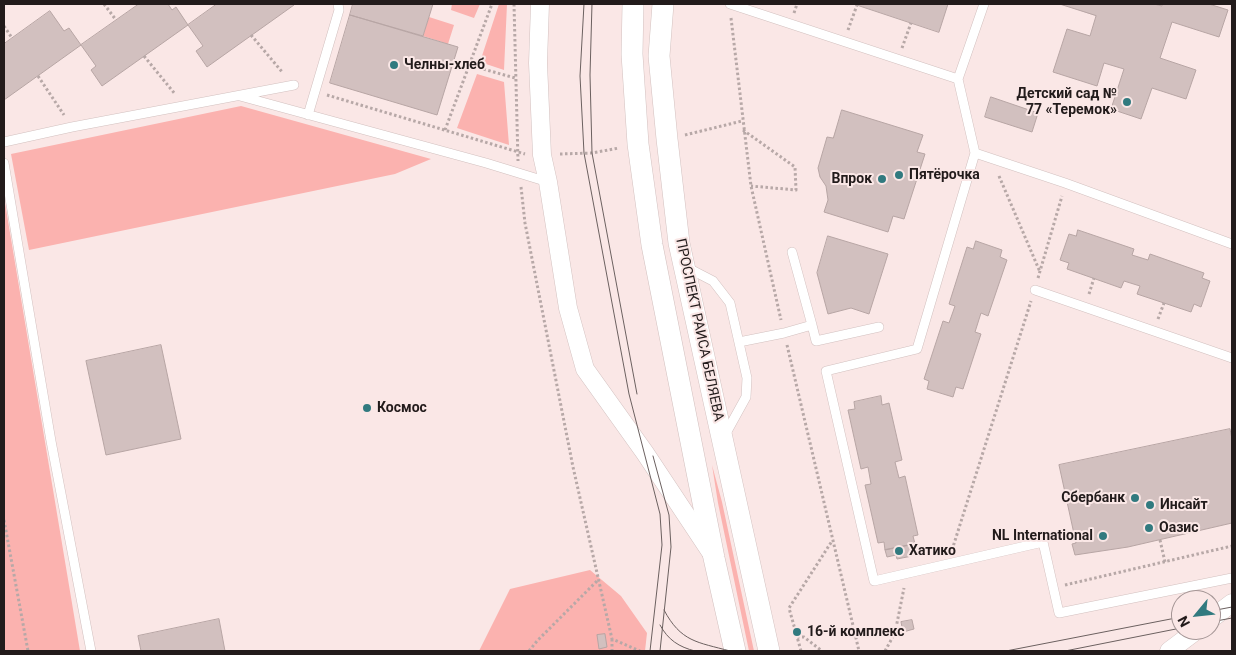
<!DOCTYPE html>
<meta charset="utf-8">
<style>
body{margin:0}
#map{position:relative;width:1236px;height:655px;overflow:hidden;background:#fae7e6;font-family:Roboto,sans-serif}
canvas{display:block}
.frame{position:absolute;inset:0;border:5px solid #221b1b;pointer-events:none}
.north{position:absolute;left:1171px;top:590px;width:50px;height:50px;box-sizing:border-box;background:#fae7e6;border:1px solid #a49595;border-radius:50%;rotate:242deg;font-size:14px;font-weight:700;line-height:20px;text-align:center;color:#221b1b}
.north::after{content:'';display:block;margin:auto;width:18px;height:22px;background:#317a7f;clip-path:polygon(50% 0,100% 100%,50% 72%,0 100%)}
</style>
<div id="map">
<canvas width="1236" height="655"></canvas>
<div class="frame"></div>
<div class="north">N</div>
</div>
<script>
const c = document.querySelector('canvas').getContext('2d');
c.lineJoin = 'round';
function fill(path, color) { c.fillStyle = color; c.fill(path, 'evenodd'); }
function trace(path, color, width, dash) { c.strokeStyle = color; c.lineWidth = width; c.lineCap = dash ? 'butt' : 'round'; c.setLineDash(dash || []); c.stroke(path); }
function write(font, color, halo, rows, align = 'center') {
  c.font = font + ' Roboto,sans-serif'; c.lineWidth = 4; c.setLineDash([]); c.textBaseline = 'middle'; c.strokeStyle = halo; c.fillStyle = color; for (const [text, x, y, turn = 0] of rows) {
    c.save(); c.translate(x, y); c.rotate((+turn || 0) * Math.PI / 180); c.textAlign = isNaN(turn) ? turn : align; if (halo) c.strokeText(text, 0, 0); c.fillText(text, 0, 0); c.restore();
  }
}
fill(new Path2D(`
 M452,4H480L474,18L451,10Z
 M499,4H507L504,70L480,62Z
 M429,17L454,25L448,44L423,36Z
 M477,74L504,82L509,145L457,128Z
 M241,106L431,159L395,174L29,250L11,154Z
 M4,197L80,651H4Z
 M712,465L722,502L754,651H749L718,503Z
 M590,570L621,596L647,633L645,651H479L510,589Z`), '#fbb2af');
const building = new Path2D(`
 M139,4H168L172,10L176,7L188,25L102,86L91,70L96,66L81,45Z
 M217,4H294V5L207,67L196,51L203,46L188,25Z
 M353,4H433L423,36L350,15Z
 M854,4H948L939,32Z
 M1060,4H1154L1162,6V4H1209L1228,10L1219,37L1172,22L1160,58L1196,70L1186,99L1152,88L1141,119L1111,109L1124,69L1104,63L1097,86L1053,72L1067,29L1090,36L1096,16Z
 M50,11L64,31L69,28L81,45L4,100V44Z
 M350,15L458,47L437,115L330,83Z
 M991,97L1038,113L1032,132L985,117Z
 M842,110L923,135L917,152L925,154L904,219L893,216L888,232L824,212L828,200L826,186L820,177L818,168L827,137L833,138Z
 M1078,230L1134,249L1132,255L1148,260L1150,254L1204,273L1202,278L1210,281L1201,307L1194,304L1191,312L1137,294L1140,286L1124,281L1121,288L1067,269L1069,263L1060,260L1069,234L1076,236Z
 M828,236L888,254L869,314L851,308L828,314L817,273Z
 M976,241L1002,250L1000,257L1007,260L988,316L981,313L975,332L981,334L963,389L956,387L953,397L927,389L929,381L924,379L943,321L949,323L955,306L949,304L967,247L973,249Z
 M161,345L181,439L106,455L86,361Z
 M881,396L882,405L889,403L902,460L895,462L899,478L905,476L918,535L913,536L915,544L885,550L884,542L878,543L865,485L871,484L868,467L861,469L848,410L855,409L854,402Z
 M1230,429L1232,439V523L1128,547L1075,555L1072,544L1076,543L1059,465Z
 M915,544L916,550L910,552L912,556L897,559L896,555L887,557L885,550Z
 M219,619L225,651H141L138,636Z
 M912,620L914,629L903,632L901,622Z
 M605,634L607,647L599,649L597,635Z`);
fill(building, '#d2c0bf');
trace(building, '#b7a5a4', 1);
const service = new Path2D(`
 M730,4L958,79L984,4
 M958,79L975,153L1065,183L1232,244
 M240,96L486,163L548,182
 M308,115L339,10L338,4
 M4,142L72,127L294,85
 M975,153L917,349L826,371L874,581L1043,542L1059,613L1232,578
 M4,163L51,441L91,651
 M686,267L713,281L730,303L747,378L746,397L725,435
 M1035,290L1232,358
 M812,325L816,341L879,327
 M739,342L784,333L812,325L792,252`);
const minor = new Path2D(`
 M540,4L538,63L542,155L548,182L568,308L585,369L645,453L712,554
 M1211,619L1232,603
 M1169,651L1197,630`);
const tertiary = new Path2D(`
 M633,4L632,54L638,144L652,245L714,558L735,651
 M663,4L659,56L667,139L679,243L769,651`);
trace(service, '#d2c0bf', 10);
trace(minor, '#d2c0bf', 19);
trace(tertiary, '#d2c0bf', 22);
trace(new Path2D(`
 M104,4L116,20
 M514,4L518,161
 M794,13L797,4
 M731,18L751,186L781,320
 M4,26L12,38
 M848,30L857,5
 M251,35L283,73
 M902,48L911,23
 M144,56L175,94
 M469,65L515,78
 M38,76L64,115
 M327,95L525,154
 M445,130L492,4
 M743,130L795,167L796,190L751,186
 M685,135L742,121
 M560,154L592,153L619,148
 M999,176L1040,272
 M521,187L525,223L573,467L612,639L640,651
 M1038,278L1062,196
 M1089,294L1094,278
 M1158,319L1164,303
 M787,345L859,651
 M4,520L28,651
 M1160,540L1165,562
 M952,550L1031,301
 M1065,585L1232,546
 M797,637H804L822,651
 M612,639V651
 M529,651L537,641L598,580
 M801,651L789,608L832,541
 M885,651L895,633L904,588`), '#b7a8a7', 3, [2.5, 2.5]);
trace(service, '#fff', 9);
trace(minor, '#fff', 18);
trace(tertiary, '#fff', 21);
trace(new Path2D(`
 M584,4L580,76L584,153L629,394L660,514L662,545L650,651
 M592,4L590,75L592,153L637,394
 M653,456L669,515L671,547L660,651
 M664,610C681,642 697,642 730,651
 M1211,611L1232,607
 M1211,622L1232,618
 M660,625C668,640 679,647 695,651
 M1006,651L1181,617
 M1065,651L1181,628`), '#6b605f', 1);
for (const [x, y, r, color] of [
 [394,65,5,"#317a7f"],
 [1127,102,5,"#317a7f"],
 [899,175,5,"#317a7f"],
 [882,179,5,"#317a7f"],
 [367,408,5,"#317a7f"],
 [1135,498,5,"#317a7f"],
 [1150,505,5,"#317a7f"],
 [1149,528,5,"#317a7f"],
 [1103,536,5,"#317a7f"],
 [899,551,5,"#317a7f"],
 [797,632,5,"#317a7f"]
]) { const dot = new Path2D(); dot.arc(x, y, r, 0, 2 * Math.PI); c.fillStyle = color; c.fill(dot); trace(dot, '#fae7e6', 2); }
write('bold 14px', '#221b1b', '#fae7e6', [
 ["Челны-хлеб",404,65],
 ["Детский сад №",1117,94,"right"],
 ["77 «Теремок»",1117,110,"right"],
 ["Пятёрочка",909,175],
 ["Впрок",872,179,"right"],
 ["Космос",377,408],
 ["Сбербанк",1125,498,"right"],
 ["Инсайт",1160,505],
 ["Оазис",1159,528],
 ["NL International",1093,536,"right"],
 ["Хатико",909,551],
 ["16-й комплекс",807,632]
], 'left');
write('14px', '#221b1b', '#fae7e6', [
 ["ПРОСПЕКТ РАИСА БЕЛЯЕВА",699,330,78]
]);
</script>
